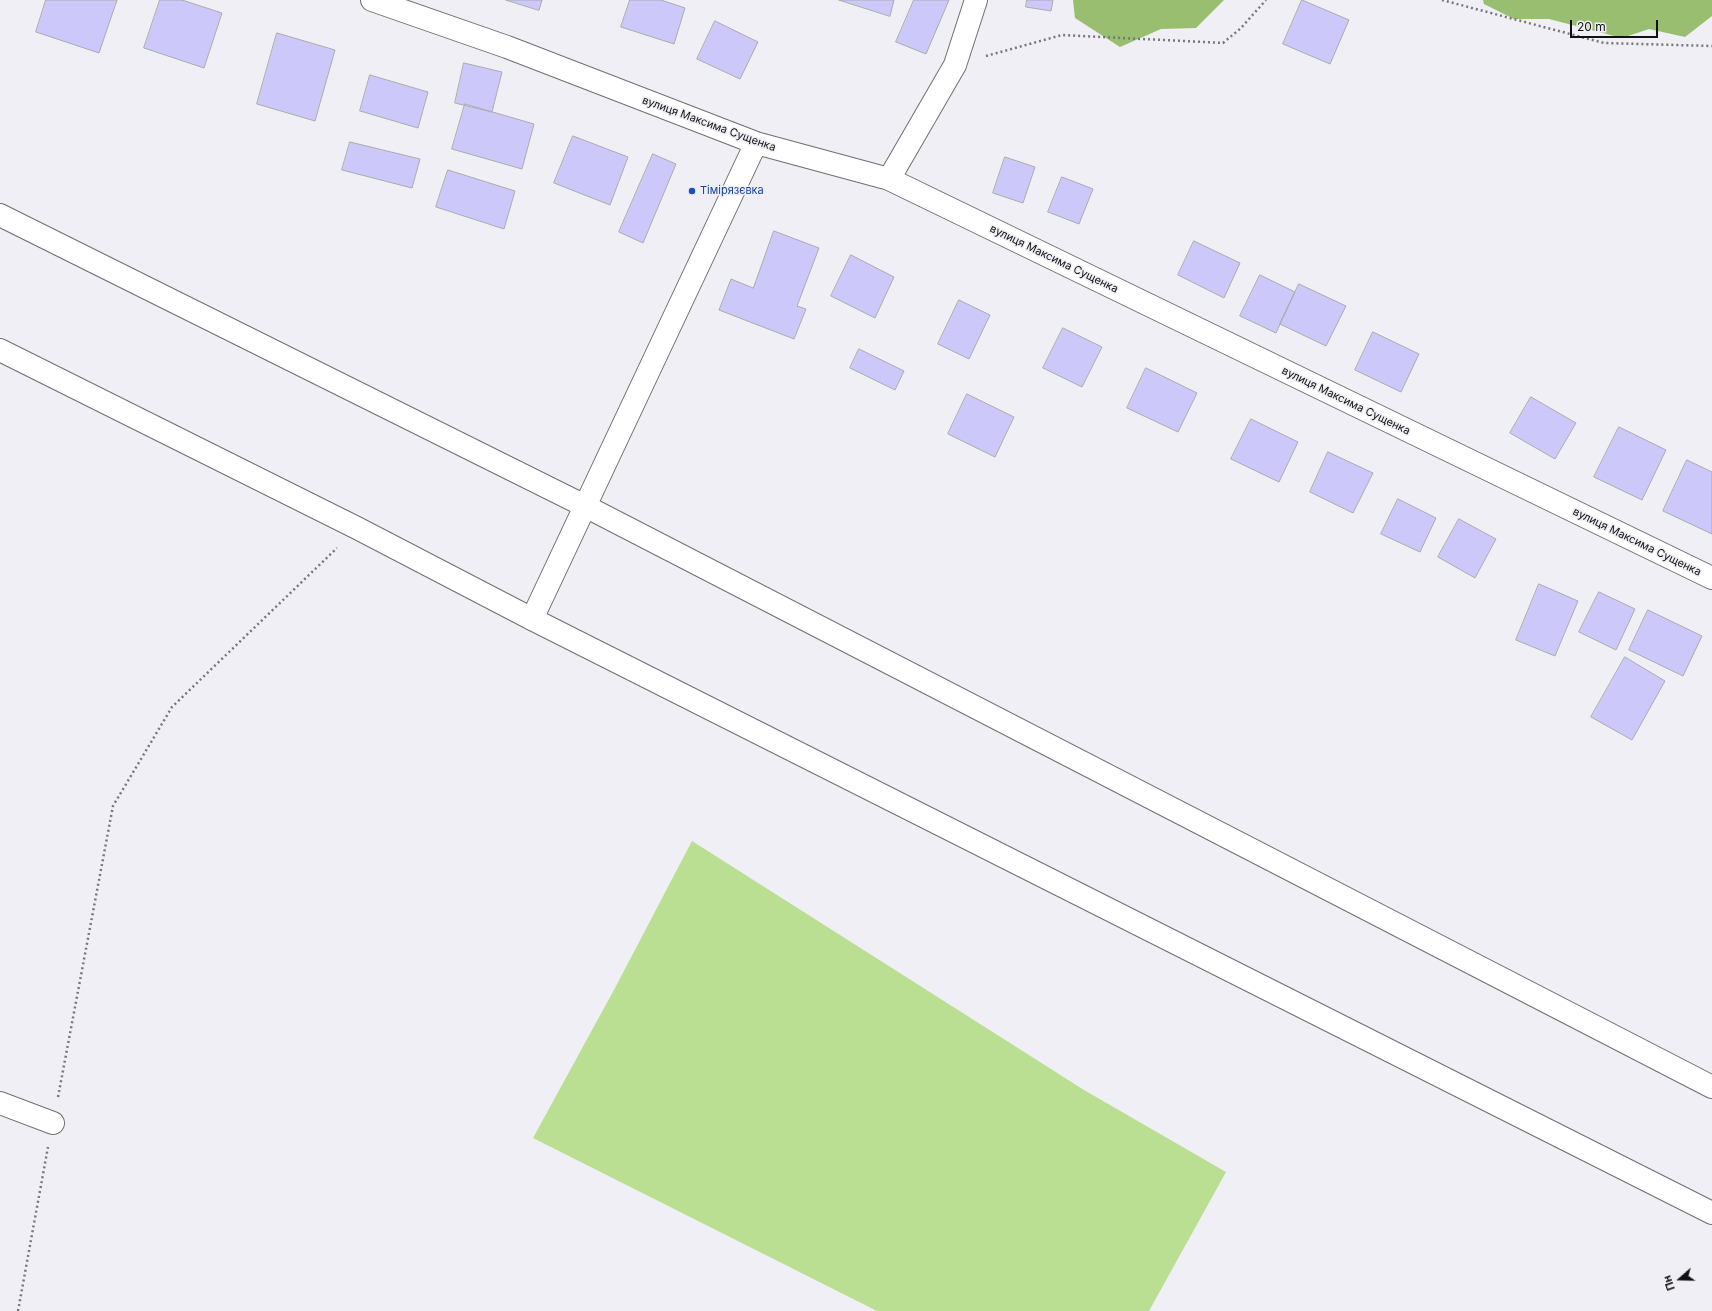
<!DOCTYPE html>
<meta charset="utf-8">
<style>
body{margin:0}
#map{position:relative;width:1712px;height:1311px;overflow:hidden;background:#efeff5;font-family:Inter,sans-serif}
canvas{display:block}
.north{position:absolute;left:1660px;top:1259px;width:40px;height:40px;-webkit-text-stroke:3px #efeff5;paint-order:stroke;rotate:250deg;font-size:11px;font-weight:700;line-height:16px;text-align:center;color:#111113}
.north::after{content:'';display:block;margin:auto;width:14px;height:18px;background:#111113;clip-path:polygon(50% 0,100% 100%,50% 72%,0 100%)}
.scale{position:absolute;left:1570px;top:20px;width:88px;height:18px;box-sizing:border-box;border:2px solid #111113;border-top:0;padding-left:5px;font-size:12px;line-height:14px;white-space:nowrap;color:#111113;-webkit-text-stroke:3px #efeff5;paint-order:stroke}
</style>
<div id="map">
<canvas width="1712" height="1311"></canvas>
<div class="north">Пн</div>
<div class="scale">20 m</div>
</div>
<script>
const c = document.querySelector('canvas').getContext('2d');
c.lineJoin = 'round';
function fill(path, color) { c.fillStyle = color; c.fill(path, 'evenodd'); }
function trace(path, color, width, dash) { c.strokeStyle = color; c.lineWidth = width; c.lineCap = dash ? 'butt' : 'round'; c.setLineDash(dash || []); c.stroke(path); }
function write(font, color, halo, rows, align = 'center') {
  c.font = font + ' Inter,sans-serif'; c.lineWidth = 3; c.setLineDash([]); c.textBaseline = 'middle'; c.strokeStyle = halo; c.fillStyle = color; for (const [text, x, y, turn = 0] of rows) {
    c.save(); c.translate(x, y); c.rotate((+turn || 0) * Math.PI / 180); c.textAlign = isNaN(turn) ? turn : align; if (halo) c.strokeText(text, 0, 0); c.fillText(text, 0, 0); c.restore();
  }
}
fill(new Path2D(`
 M692,841L1084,1090L1226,1172L1149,1311H877L533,1138L615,988Z`), '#badf92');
fill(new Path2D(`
 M1073,0H1224L1196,28L1161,29L1120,47L1075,18Z
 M1483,0H1712V16L1685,37L1649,29L1622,38L1549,19H1514L1484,4Z`), '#99be6f');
const building = new Path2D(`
 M46,0H117L99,53L36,32Z
 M160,0H182L222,13L204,68L144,48Z
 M506,0H542L539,10Z
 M630,0H661L685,8L674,44L621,27Z
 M839,0H894L890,16Z
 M914,0H949L926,54L896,42Z
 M1027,0H1053L1051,11L1026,7Z
 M1302,0L1349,20L1330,64L1283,44Z
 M715,21L758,42L740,79L697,59Z
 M277,33L335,50L315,121L257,104Z
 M464,63L502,72L492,112L455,103Z
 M370,75L428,92L418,128L360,111Z
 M465,104L534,124L522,169L452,149Z
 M573,136L628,157L610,205L554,183Z
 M350,142L420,159L412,188L342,170Z
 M653,154L676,164L643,243L619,232Z
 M1005,157L1035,167L1023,203L993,193Z
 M448,170L515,191L504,229L436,207Z
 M1062,177L1093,189L1079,224L1048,212Z
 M774,231L819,248L797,306L806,309L794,339L719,310L731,279L753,288Z
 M1194,241L1240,263L1224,298L1178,275Z
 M851,255L894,277L875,318L831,296Z
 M1260,275L1295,292L1276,333L1240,316Z
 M1299,284L1346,306L1326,346L1280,324Z
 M959,300L990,315L969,359L938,344Z
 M1063,328L1102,347L1082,387L1043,368Z
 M1373,332L1419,354L1401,392L1355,370Z
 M859,349L904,371L895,390L850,368Z
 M1146,368L1197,393L1178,432L1127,408Z
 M967,394L1014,417L995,457L948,434Z
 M1531,397L1576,423L1555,459L1510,433Z
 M1251,419L1298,442L1279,482L1231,459Z
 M1619,427L1666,450L1642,500L1594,477Z
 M1328,452L1373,473L1353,513L1310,492Z
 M1687,460L1712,472V534L1663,511Z
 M1398,499L1436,518L1420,552L1381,534Z
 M1459,519L1496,539L1475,578L1438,557Z
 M1539,584L1578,601L1555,656L1516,640Z
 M1599,592L1635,609L1616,650L1579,632Z
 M1648,610L1702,636L1683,676L1629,650Z
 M1625,657L1665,681L1632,740L1591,717Z`);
fill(building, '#ccc9fa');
trace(building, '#aaaaaf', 1);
const minor = new Path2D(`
 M372,0L507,47L756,143L889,179L1712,578
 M889,179L955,65L976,0
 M0,215L585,506L1712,1087
 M532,619L756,143
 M0,1103L53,1123`);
const major = new Path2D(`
 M0,350L357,528L532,619L1712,1213`);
trace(minor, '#6f6f74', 24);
trace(major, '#6f6f74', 24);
trace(new Path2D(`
 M1442,0L1604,43L1712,46
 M986,56L1062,35L1223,43L1241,28L1266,0
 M58,1097L113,806L172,707L337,548
 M18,1311L48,1147`), '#77777a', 2.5, [2, 3]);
trace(minor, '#fff', 22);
trace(major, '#fff', 22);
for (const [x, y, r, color] of [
 [692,191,4,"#1a4fb4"]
]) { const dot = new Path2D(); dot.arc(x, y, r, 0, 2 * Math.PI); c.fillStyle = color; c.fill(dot); trace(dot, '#efeff5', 1.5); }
write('11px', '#111113', '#efeff5', [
 ["вулиця Максима Сущенка",709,124,20],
 ["вулиця Максима Сущенка",1054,259,26],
 ["вулиця Максима Сущенка",1346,401,26],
 ["вулиця Максима Сущенка",1637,542,26]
]);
write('11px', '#164399', '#efeff5', [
 ["Тімірязєвка",700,191]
], 'left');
</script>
